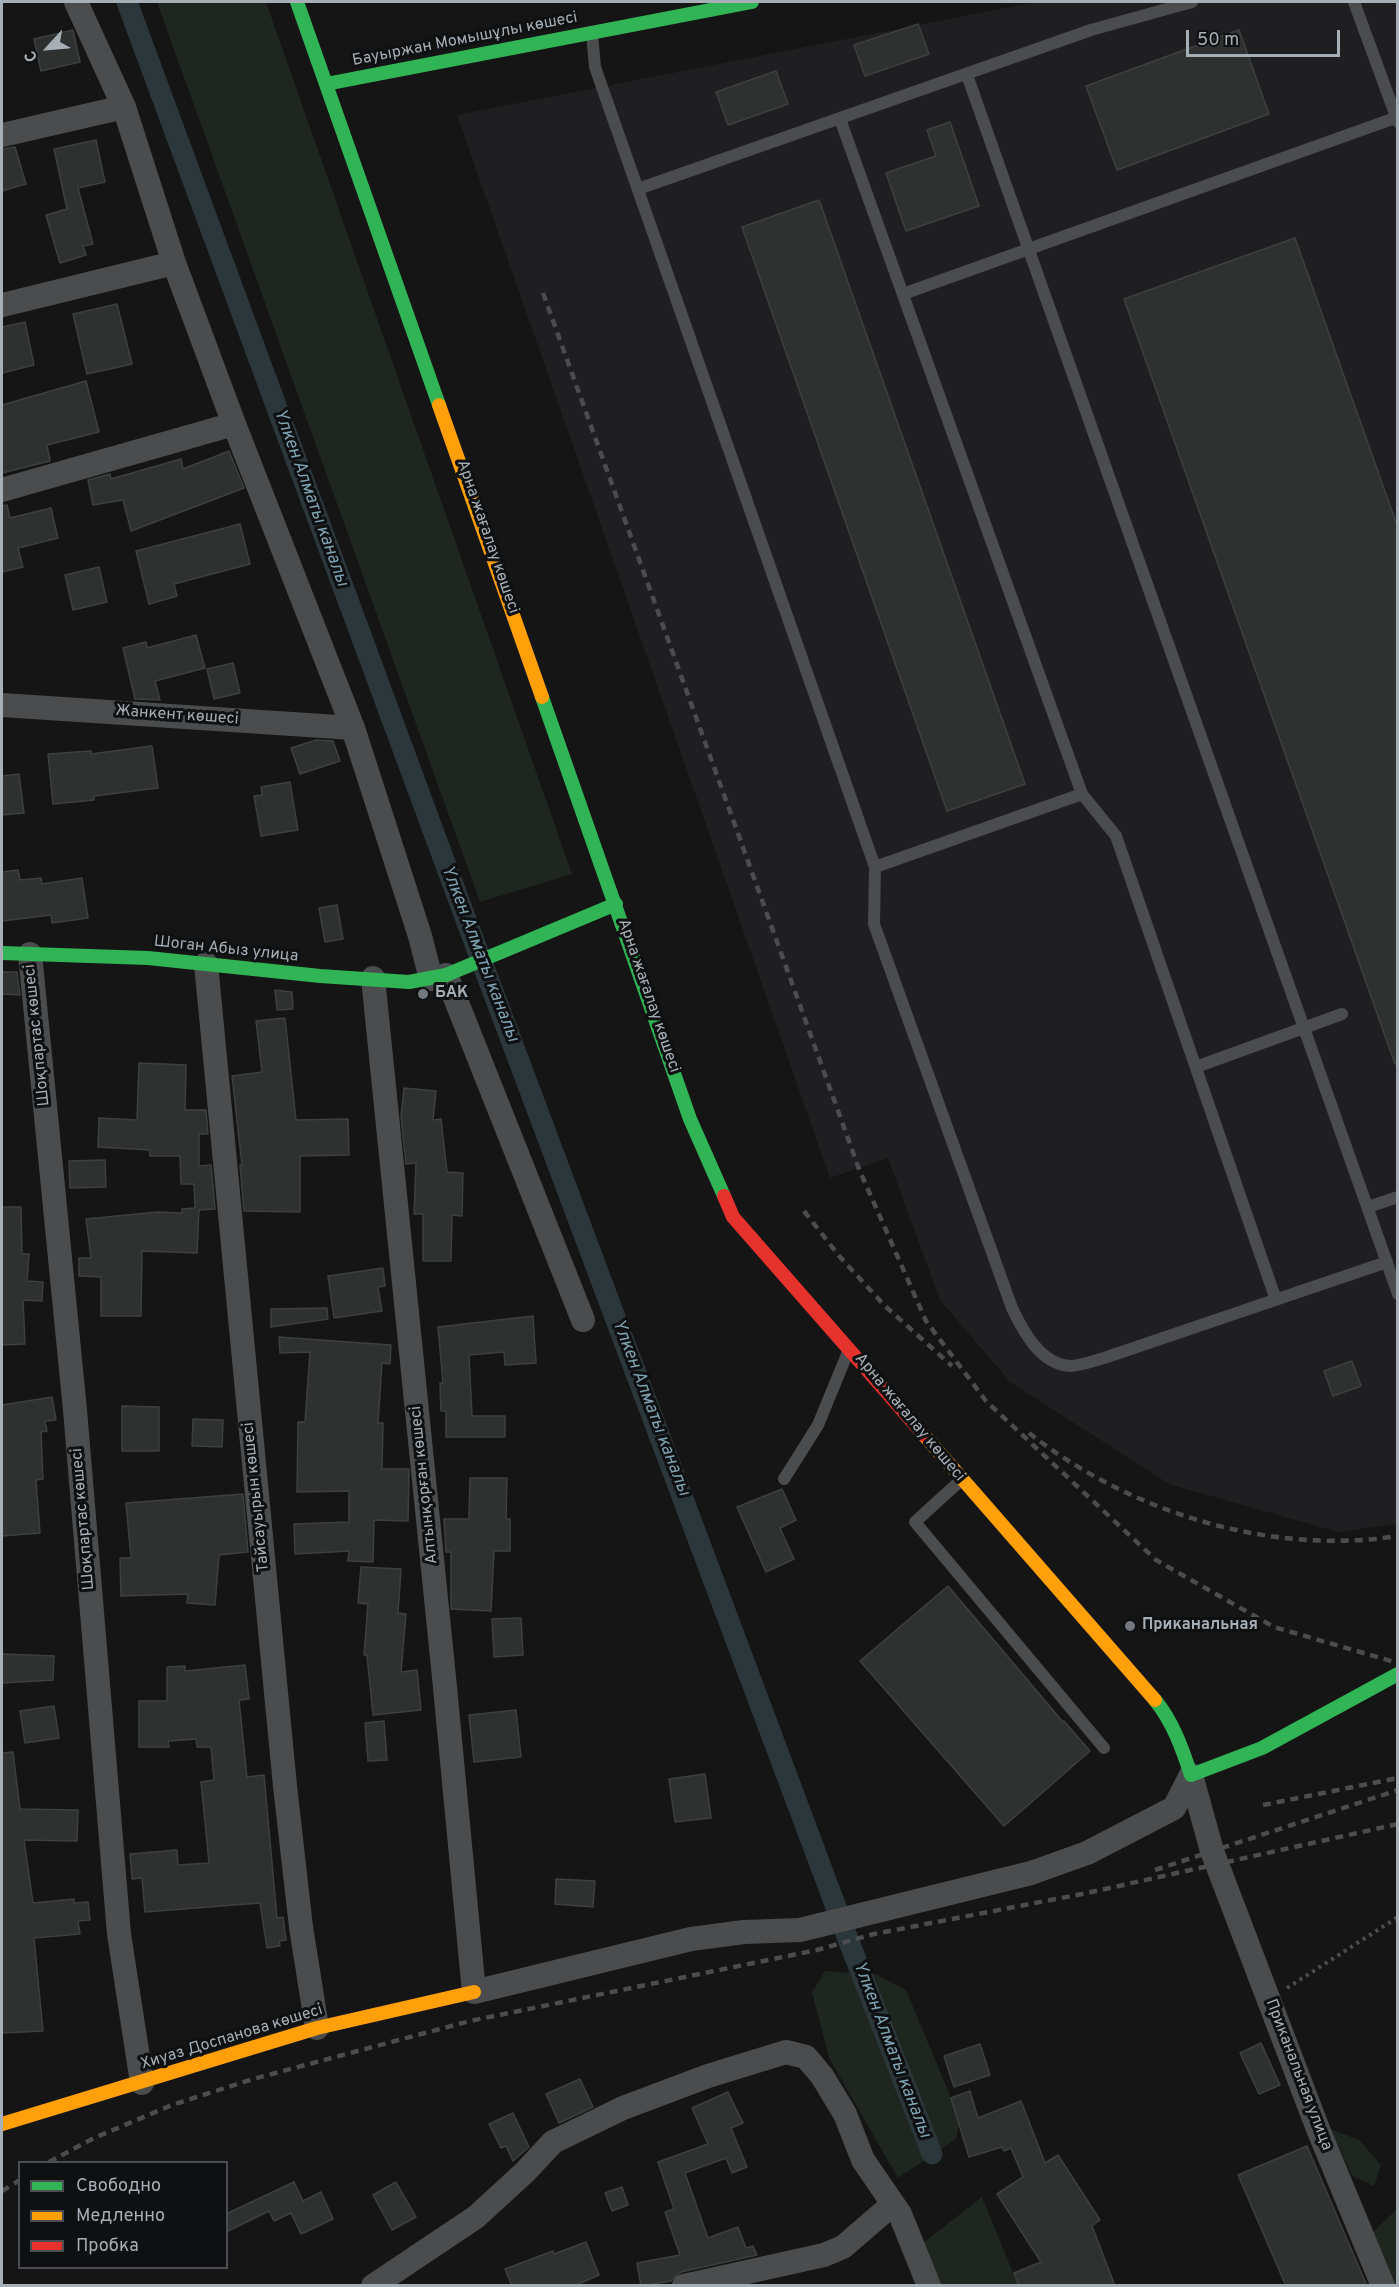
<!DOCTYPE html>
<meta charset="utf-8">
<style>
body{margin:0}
#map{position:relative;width:1399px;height:2287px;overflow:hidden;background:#151515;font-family:Overpass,sans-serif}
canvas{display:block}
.frame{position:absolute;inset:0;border:3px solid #a6aeb6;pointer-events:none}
.legend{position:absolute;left:18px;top:2161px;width:210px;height:108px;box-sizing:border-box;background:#0f1011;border:2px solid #4b4f53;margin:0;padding:8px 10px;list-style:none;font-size:18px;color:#a6aeb6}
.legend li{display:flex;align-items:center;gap:12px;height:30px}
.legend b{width:30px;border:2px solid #4b4f53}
.north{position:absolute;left:18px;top:18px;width:60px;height:60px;-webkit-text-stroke:4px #0f1011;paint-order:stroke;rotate:244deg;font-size:16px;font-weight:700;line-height:24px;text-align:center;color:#a6aeb6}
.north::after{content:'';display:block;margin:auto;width:21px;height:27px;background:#a6aeb6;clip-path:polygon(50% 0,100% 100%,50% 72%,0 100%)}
.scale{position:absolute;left:1186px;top:30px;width:154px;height:27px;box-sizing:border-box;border:3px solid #a6aeb6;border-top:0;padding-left:8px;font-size:18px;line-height:21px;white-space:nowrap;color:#a6aeb6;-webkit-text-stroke:4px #0f1011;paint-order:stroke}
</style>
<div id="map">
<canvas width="1399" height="2287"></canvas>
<div class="frame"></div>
<ul class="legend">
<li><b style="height:8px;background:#30b455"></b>Свободно</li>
<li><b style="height:8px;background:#ff9f0a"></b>Медленно</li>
<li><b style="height:8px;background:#e5322d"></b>Пробка</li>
</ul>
<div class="north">С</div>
<div class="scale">50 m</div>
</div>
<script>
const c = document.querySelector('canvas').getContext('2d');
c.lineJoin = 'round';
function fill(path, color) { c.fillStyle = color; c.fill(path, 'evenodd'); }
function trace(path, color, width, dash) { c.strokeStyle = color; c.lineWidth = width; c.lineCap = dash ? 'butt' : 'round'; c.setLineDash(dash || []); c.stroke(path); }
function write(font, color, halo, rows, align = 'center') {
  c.font = font + ' Overpass,sans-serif'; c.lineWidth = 6; c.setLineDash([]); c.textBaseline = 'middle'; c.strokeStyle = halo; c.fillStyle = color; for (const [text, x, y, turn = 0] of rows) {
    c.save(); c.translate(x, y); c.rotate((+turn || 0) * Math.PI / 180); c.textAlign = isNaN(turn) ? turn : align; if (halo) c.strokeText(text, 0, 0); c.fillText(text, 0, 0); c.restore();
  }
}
fill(new Path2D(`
 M1036,2H1397V1524L1338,1532L1169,1484L1010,1382L940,1300L888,1158L830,1178L457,115Z`), '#1f1f21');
fill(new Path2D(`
 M157,2H266L572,874L480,902Z
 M825,1971L877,1975L906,1990L951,2098L959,2124L956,2139L898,2178L829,2058L812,1992Z
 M1331,2129L1359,2140L1381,2165L1374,2186L1352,2176Z
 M982,2197L1018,2285H929L914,2250Z
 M1397,2209V2285H1394L1371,2234Z`), '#1f261f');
trace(new Path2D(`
 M127,2L468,925L851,1947L932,2154`), '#2c373b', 21);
const building = new Path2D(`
 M918,24L929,54L865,76L854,45Z
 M73,30L80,62L41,71L34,39Z
 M1239,30L1269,114L1117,170L1086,86Z
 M776,71L788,104L728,125L716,92Z
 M950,122L979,206L906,231L886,173L936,156L927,130Z
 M96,140L105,182L78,188L93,244L83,246L86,255L60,263L46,215L67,209L54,149Z
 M15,147L26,184L2,191V149Z
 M819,200L1025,784L947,811L742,227Z
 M1295,238L1398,528V1064H1395L1124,299Z
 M117,304L132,364L87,374L73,314Z
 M25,322L34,365L2,373V327Z
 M86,381L99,432L47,445L50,461L2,473V405Z
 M229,451L244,488L131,531L123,500L93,505L88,480L110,474L111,479L181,459L183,469Z
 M7,505L10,518L51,508L58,538L18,548L23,567L2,572V506Z
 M240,524L250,564L174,584L177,596L149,604L136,551Z
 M99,567L107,602L73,610L65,575Z
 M196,635L205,668L155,681L160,700L135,699L123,648L146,642L147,648Z
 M233,663L240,693L214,699L207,669Z
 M316,740L333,741L340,761L300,774L291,748Z
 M152,746L158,788L94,796V800L53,804L48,754L91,751V754Z
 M19,774L24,813L2,815V776Z
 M290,782L298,830L261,836L254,796L262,795L261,787Z
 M18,870L20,880L41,878L42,884L82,878L88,918L52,923L51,915L2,921V872Z
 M337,905L343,939L325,942L319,908Z
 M2,972H17L20,995L2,994Z
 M275,990L292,992L293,1009L277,1010Z
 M285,1018L296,1120L348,1119L349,1155L300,1156V1212L244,1211L240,1165H242L232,1076L262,1072L256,1021Z
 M139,1063L186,1065L185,1110H206L208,1134H199V1166L211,1165L215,1209L199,1210L197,1253L142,1251L141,1316H101V1277L79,1276V1258H91L86,1219L158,1212L182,1213V1209L195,1208L194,1184H181L180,1156H150V1150L98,1147L99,1118L137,1120Z
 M404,1088L436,1091L433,1120L441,1119L447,1172L463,1173L462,1216L452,1215L451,1261H423V1214H414L416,1163L406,1164L401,1116Z
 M105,1160L106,1187L70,1188L69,1161Z
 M2,1207H21L22,1254H29L27,1281L43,1282L42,1301L23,1300L25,1344L2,1345Z
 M383,1268L385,1286L378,1287L382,1311L334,1318L328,1276Z
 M327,1308L328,1319L271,1327V1309Z
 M533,1316L536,1363L505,1365L504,1352L469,1355L472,1416H505V1437H446V1411H441L440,1383H443L438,1327Z
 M279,1337L391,1345L390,1364L382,1363L378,1423H383L382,1469H409L408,1521L374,1520L373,1562L348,1561L349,1551L295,1554L294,1524L349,1522V1491L297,1492L298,1422H305L310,1352L280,1353Z
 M1352,1361L1361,1386L1333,1396L1324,1371Z
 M52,1397L56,1420L45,1421L47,1431L41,1432L43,1479L36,1480L40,1533L2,1536V1405Z
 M122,1406L159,1407V1451H122Z
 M193,1419L223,1420L222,1447L192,1446Z
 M470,1478H507L506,1519H510V1551H494L491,1611L451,1609V1552H446L444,1519H469Z
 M782,1489L796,1520L780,1528L794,1559L766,1572L737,1507Z
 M243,1494L248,1552L219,1555L215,1605L187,1603L188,1594L121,1596L120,1558H131L126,1503Z
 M361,1567L401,1569L398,1613L406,1614L401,1672L417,1670L421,1710L373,1715L367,1655H364L368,1604L358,1603Z
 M948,1586L1063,1722L1064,1721L1090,1751L1004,1826L860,1661Z
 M521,1618L523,1655L494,1657L492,1619Z
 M2,1654L54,1656L53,1680L2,1683Z
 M245,1665L249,1699L239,1700L247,1777L264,1775L277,1918L283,1917L286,1940L279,1941L280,1946L267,1948L260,1903L145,1912L142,1878L132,1879L130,1854L177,1850L178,1865L209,1863L201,1782L214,1780L211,1747H197L196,1739L168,1741L169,1747H139V1701H167V1667L185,1666V1671Z
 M54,1706L59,1738L25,1743L20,1711Z
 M516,1710L521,1757L474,1762L469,1715Z
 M384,1721L387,1760L368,1761L365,1723Z
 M13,1752L20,1809L78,1810L77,1841L24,1840L33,1903L74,1899V1903L88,1902L90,1920L78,1921L80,1934L34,1938L43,2031L2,2033V1753Z
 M705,1774L711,1818L675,1822L669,1779Z
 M556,1879L595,1881L593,1907L555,1904Z
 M1261,2043L1280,2085L1259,2094L1240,2053Z
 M980,2044L990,2075L954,2087L944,2056Z
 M580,2079L593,2107L559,2123L546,2094Z
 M970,2091L978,2118L1021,2101L1045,2163L1058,2155L1100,2220L1092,2226L1115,2286H1019L1014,2273L1041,2262L997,2194L1023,2177L1011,2148L1004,2151L1002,2147L969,2157L951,2098Z
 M728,2092L743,2123L731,2128L747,2167L732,2173L726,2158L685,2173L708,2238L738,2227L746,2248L753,2246L757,2255L681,2272L671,2281L641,2286L637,2263L680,2255L665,2212L674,2209L658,2162L708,2144L692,2108Z
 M513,2113L529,2147L513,2161L506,2146L501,2148L489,2124Z
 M1307,2146L1367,2286H1286L1238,2175Z
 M294,2182L303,2201L321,2192L333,2219L301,2234L291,2213L274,2221L269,2211L226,2232V2214Z
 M396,2182L416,2217L392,2230L373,2195Z
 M622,2187L628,2205L612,2211L605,2193Z
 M586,2242L599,2275L574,2286H512L505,2269L553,2251L554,2254Z`);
fill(building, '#2f3030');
trace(building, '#3d4041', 1.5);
trace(new Path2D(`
 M1287,1988L1398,1917`), '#4b4d50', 4, [3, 4.5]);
trace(new Path2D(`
 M1354,2L1398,122
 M592,34L595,67L875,867L874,924L1012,1308C1023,1331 1040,1364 1070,1366C1081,1366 1096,1360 1107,1357L1387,1262
 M967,75L1398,1294
 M840,119L1082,794L1116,836L1276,1300
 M638,189L1091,30L1192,2
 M903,294L1398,117
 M875,867L1082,794
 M1196,1067L1342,1014
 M1368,1207L1398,1197
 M784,1479L818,1425L848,1352
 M960,1481L915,1522L1104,1748`), '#4a4c4e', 12);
trace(new Path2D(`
 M76,2L124,107L174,263L234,424L353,728L420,936L431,979
 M2,135L124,107
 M2,305L174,263
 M2,490L234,424
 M2,705L353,728
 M30,954L75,1410L119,1934L142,2083
 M206,964L285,1786L301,1927L317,2028
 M446,975L583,1320
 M373,978L444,1677L474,1992L691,1939L744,1932L800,1930L1031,1873L1087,1853L1174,1808L1191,1775
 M1191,1775L1212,1851L1318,2129L1383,2286
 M373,2286L476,2217L525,2172L553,2142L623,2108L708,2076L786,2052L806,2057L822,2076L845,2114L863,2160L900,2214L929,2286
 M684,2286L824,2255L843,2247L893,2204`), '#4a4c4e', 24);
trace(new Path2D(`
 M297,2L439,405
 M326,84L752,2
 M542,697L690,1119L724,1196
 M2,953L148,958L320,976L409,982L446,975L616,904
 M1155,1700C1173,1722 1182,1748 1191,1775L1262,1748L1398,1674`), '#30b455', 14);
trace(new Path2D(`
 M439,405L542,697
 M924,1435L1155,1700
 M2,2124L317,2028L474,1992`), '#ff9f0a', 14);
trace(new Path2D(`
 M724,1196L733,1217L924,1435`), '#e5322d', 14);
trace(new Path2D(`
 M543,293L859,1169L926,1321L986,1401L1156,1560L1274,1627L1398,1663
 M804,1211L840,1257L885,1306L952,1366
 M1029,1433C1130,1512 1269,1556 1398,1536
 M1263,1805L1398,1778
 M1155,1870L1398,1790
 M49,2162L94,2138L172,2105L253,2079L470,2021L817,1950L874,1934L1087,1893L1398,1824
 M2,2191L20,2180`), '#4a4c4e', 4.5, [8, 6]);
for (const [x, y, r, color] of [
 [423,994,6,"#73787e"],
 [1130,1626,6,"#73787e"]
]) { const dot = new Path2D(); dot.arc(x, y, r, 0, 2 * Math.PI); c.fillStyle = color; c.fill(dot); trace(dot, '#0f1011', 2); }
write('16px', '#a6aeb6', '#0f1011', [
 ["Бауыржан Момышұлы көшесі",465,40,-11],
 ["Арна жағалау көшесі",487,537,71],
 ["Жанкент көшесі",177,716,4],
 ["Шоган Абыз улица",226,950,6],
 ["Арна жағалау көшесі",648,996,71],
 ["Шоқпартас көшесі",38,1035,-96],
 ["Арна жағалау көшесі",909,1418,50],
 ["Алтынқорған көшесі",425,1485,-96],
 ["Тайсауырын көшесі",257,1497,-96],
 ["Шоқпартас көшесі",84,1519,-95],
 ["Хиуаз Доспанова көшесі",232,2038,-17],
 ["Приканальная улица",1298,2075,69]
]);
write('bold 16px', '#a6aeb6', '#0f1011', [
 ["БАК",435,994],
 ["Приканальная",1142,1626]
], 'left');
write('italic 18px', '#7ea2b1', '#0f1011', [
 ["Үлкен Алматы каналы",310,498,70],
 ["Үлкен Алматы каналы",479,954,69],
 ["Үлкен Алматы каналы",650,1408,69],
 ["Үлкен Алматы каналы",891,2050,69]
]);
</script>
